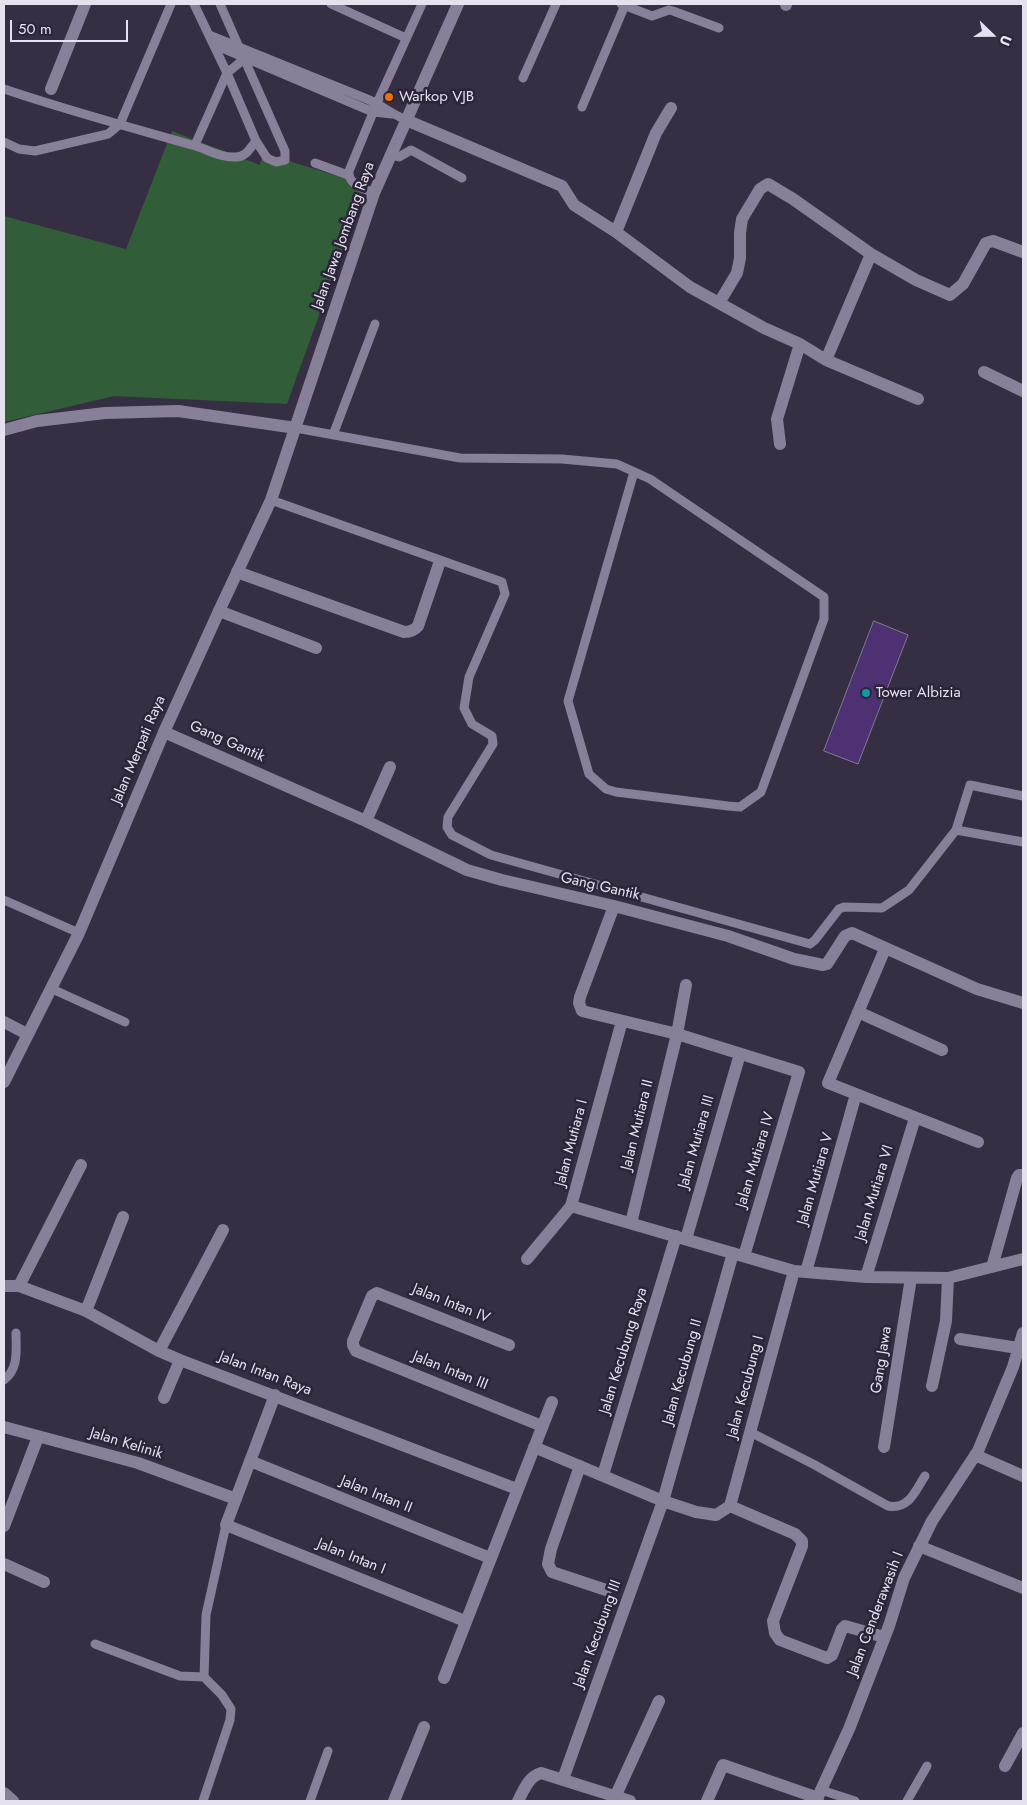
<!DOCTYPE html>
<style>
body{margin:0}
#map{position:relative;width:1027px;height:1805px;overflow:hidden;background:#362e43;font-family:Jost,sans-serif}
canvas{display:block}
.frame{position:absolute;inset:0;border:5px solid #e6e1ef;pointer-events:none}
.north{position:absolute;left:967px;top:10px;width:50px;height:50px;-webkit-text-stroke:4px #2c2438;paint-order:stroke;rotate:112deg;font-size:14px;font-weight:700;line-height:20px;text-align:center;color:#e6e1ef}
.north::after{content:'';display:block;margin:auto;width:18px;height:22px;background:#e6e1ef;clip-path:polygon(50% 0,100% 100%,50% 72%,0 100%)}
.scale{position:absolute;left:10px;top:20px;width:118px;height:22px;box-sizing:border-box;border:2px solid #e6e1ef;border-top:0;padding-left:6px;font-size:15px;line-height:18px;white-space:nowrap;color:#e6e1ef;-webkit-text-stroke:4px #2c2438;paint-order:stroke}
</style>
<div id="map">
<canvas width="1027" height="1805"></canvas>
<div class="frame"></div>
<div class="north">U</div>
<div class="scale">50 m</div>
</div>
<script>
const c = document.querySelector('canvas').getContext('2d');
c.lineJoin = 'round';
function fill(path, color) { c.fillStyle = color; c.fill(path, 'evenodd'); }
function trace(path, color, width, dash) { c.strokeStyle = color; c.lineWidth = width; c.lineCap = dash ? 'butt' : 'round'; c.setLineDash(dash || []); c.stroke(path); }
function write(font, color, halo, rows, align = 'center') {
  c.font = font + ' Jost,sans-serif'; c.lineWidth = 5; c.setLineDash([]); c.textBaseline = 'middle'; c.strokeStyle = halo; c.fillStyle = color; for (const [text, x, y, turn = 0] of rows) {
    c.save(); c.translate(x, y); c.rotate((+turn || 0) * Math.PI / 180); c.textAlign = isNaN(turn) ? turn : align; if (halo) c.strokeText(text, 0, 0); c.fillText(text, 0, 0); c.restore();
  }
}
fill(new Path2D(`
 M172,131L260,165L263,153L366,185L287,404L114,396L4,422V216L126,249Z`), '#315e39');
const building = new Path2D(`
 M874,621L908,635L858,764L824,751Z`);
fill(building, '#4e3173');
trace(building, '#827991', 1);
trace(new Path2D(`
 M194,4L227,73L256,141L267,158L276,162L285,160V151L220,4
 M331,4L406,38
 M621,4L652,16L669,10L673,11L719,28
 M209,35L367,99C381,105 392,114 406,120
 M215,45L373,112L392,114
 M523,78L556,4
 M4,89C66,110 129,127 192,145C207,149 220,158 236,157C246,157 250,148 256,141
 M582,107L625,5
 M4,142L19,149L35,151L108,134L120,124L171,4
 M195,145L227,73L244,59
 M391,155L399,157L411,150L462,178
 M315,163L348,175
 M374,193C363,188 348,185 349,171L377,103L422,4
 M296,428L460,458L562,459L617,464L650,479L824,597V619L761,792L740,807L728,806L616,792L606,789L589,774L568,701L634,472
 M333,435L375,324
 M271,500L502,582L505,594L469,677L464,708L472,724L492,736L493,744L448,817L447,827L452,835L491,855L810,944L815,940L839,909L844,907L882,908L909,890L956,830L1023,842
 M956,830L970,785L1023,796
 M4,900L79,933
 M50,988L125,1022
 M4,1380C19,1368 16,1351 16,1333
 M750,1432L813,1464L888,1506C909,1510 915,1491 925,1476
 M95,1644L180,1676L204,1677
 M821,1790L855,1801
 M203,1801L230,1720L231,1709L222,1695L204,1677L206,1615L226,1525
 M310,1801L328,1751
 M907,1801L927,1766`), '#887f98', 9);
trace(new Path2D(`
 M786,5V4
 M51,89L85,4
 M406,120L562,186L574,205L616,232L690,287L764,328L800,344L826,360L918,399
 M616,232L656,133L671,108
 M719,303L737,273L740,258V233L742,219L760,189L768,184L793,199L871,254L916,280L950,295L963,284L986,243L993,241L1023,252
 M826,360L871,254
 M984,372L1023,391
 M780,444L777,419L800,344
 M237,572L404,632C410,632 414,631 418,626L439,564
 M219,611L316,648
 M164,732L366,821L467,870L502,880L614,906L728,936L794,959L823,965L827,964L845,936L852,933L977,989L1023,1003
 M366,821L390,767
 M614,906L580,997L579,1003L582,1011L677,1034L799,1072L744,1256
 M885,949L828,1083L978,1142
 M858,1012L942,1050
 M4,1022L27,1034
 M571,1206L794,1271L866,1277L948,1278L1023,1259
 M631,1223L677,1034L686,985
 M686,1239L740,1054
 M527,1259L571,1206L622,1021
 M992,1267L1017,1178L1019,1175H1023
 M806,1272L856,1094
 M866,1277L915,1118
 M4,1286H19L86,1311L159,1351L180,1360L517,1489
 M19,1286L81,1165
 M86,1311L123,1217
 M960,1339L1018,1348
 M509,1345L377,1293L372,1296L353,1341V1345L356,1351L542,1426
 M159,1351L223,1230
 M932,1386L946,1321L948,1278
 M275,1395L226,1525L465,1621
 M164,1398L180,1360
 M4,1427L138,1463L236,1499
 M534,1447L663,1501L696,1512L716,1515L730,1506L794,1271
 M884,1447L911,1278
 M975,1455L1023,1476
 M250,1461L490,1558
 M580,1466L551,1549L548,1564L552,1572L606,1590
 M603,1475L676,1236
 M730,1506L795,1534L802,1541V1546L773,1621L775,1633L780,1640L827,1658L832,1655L842,1629L845,1626L884,1637
 M4,1526L38,1437
 M919,1546L1023,1588
 M4,1564L44,1582
 M444,1678L552,1402
 M1005,1766L1023,1733
 M563,1779L663,1501L733,1253
 M4,1793L13,1801
 M616,1795L659,1701
 M394,1801L424,1727
 M518,1801C524,1790 528,1777 541,1773L630,1801
 M707,1801L723,1765L818,1798
 M816,1801L849,1729L889,1626L904,1578L932,1521L978,1451L1013,1367L1023,1333`), '#887f98', 12);
trace(new Path2D(`
 M4,430L37,421L105,413L178,411L296,428
 M4,1082L79,933L164,732L219,611L271,500L374,193L458,4`), '#887f98', 12);
for (const [x, y, r, color] of [
 [389,97,5,"#e8710a"],
 [866,693,5,"#0f9aa8"]
]) { const dot = new Path2D(); dot.arc(x, y, r, 0, 2 * Math.PI); c.fillStyle = color; c.fill(dot); trace(dot, '#2c2438', 2); }
write('15px', '#e6e1ef', '#2c2438', [
 ["Warkop VJB",399,97],
 ["Tower Albizia",876,693]
], 'left');
write('15px', '#e6e1ef', '#2c2438', [
 ["Jalan Jawa Jombang Raya",344,236,-70],
 ["Gang Gantik",227,742,24],
 ["Jalan Merpati Raya",139,750,-67],
 ["Gang Gantik",600,887,13],
 ["Jalan Mutiara II",638,1125,-76],
 ["Jalan Mutiara III",697,1142,-74],
 ["Jalan Mutiara I",572,1143,-75],
 ["Jalan Mutiara IV",756,1160,-73],
 ["Jalan Mutiara V",816,1179,-74],
 ["Jalan Mutiara VI",875,1193,-73],
 ["Jalan Intan IV",451,1304,22],
 ["Jalan Kecubung Raya",624,1351,-73],
 ["Gang Jawa",882,1360,-81],
 ["Jalan Intan III",450,1371,22],
 ["Jalan Kecubung II",683,1372,-74],
 ["Jalan Intan Raya",265,1374,21],
 ["Jalan Kecubung I",746,1387,-75],
 ["Jalan Kelinik",126,1444,17],
 ["Jalan Intan II",376,1495,22],
 ["Jalan Intan I",351,1557,22],
 ["Jalan Cenderawasih I",876,1614,-69],
 ["Jalan Kecubung III",598,1634,-70]
]);
</script>
